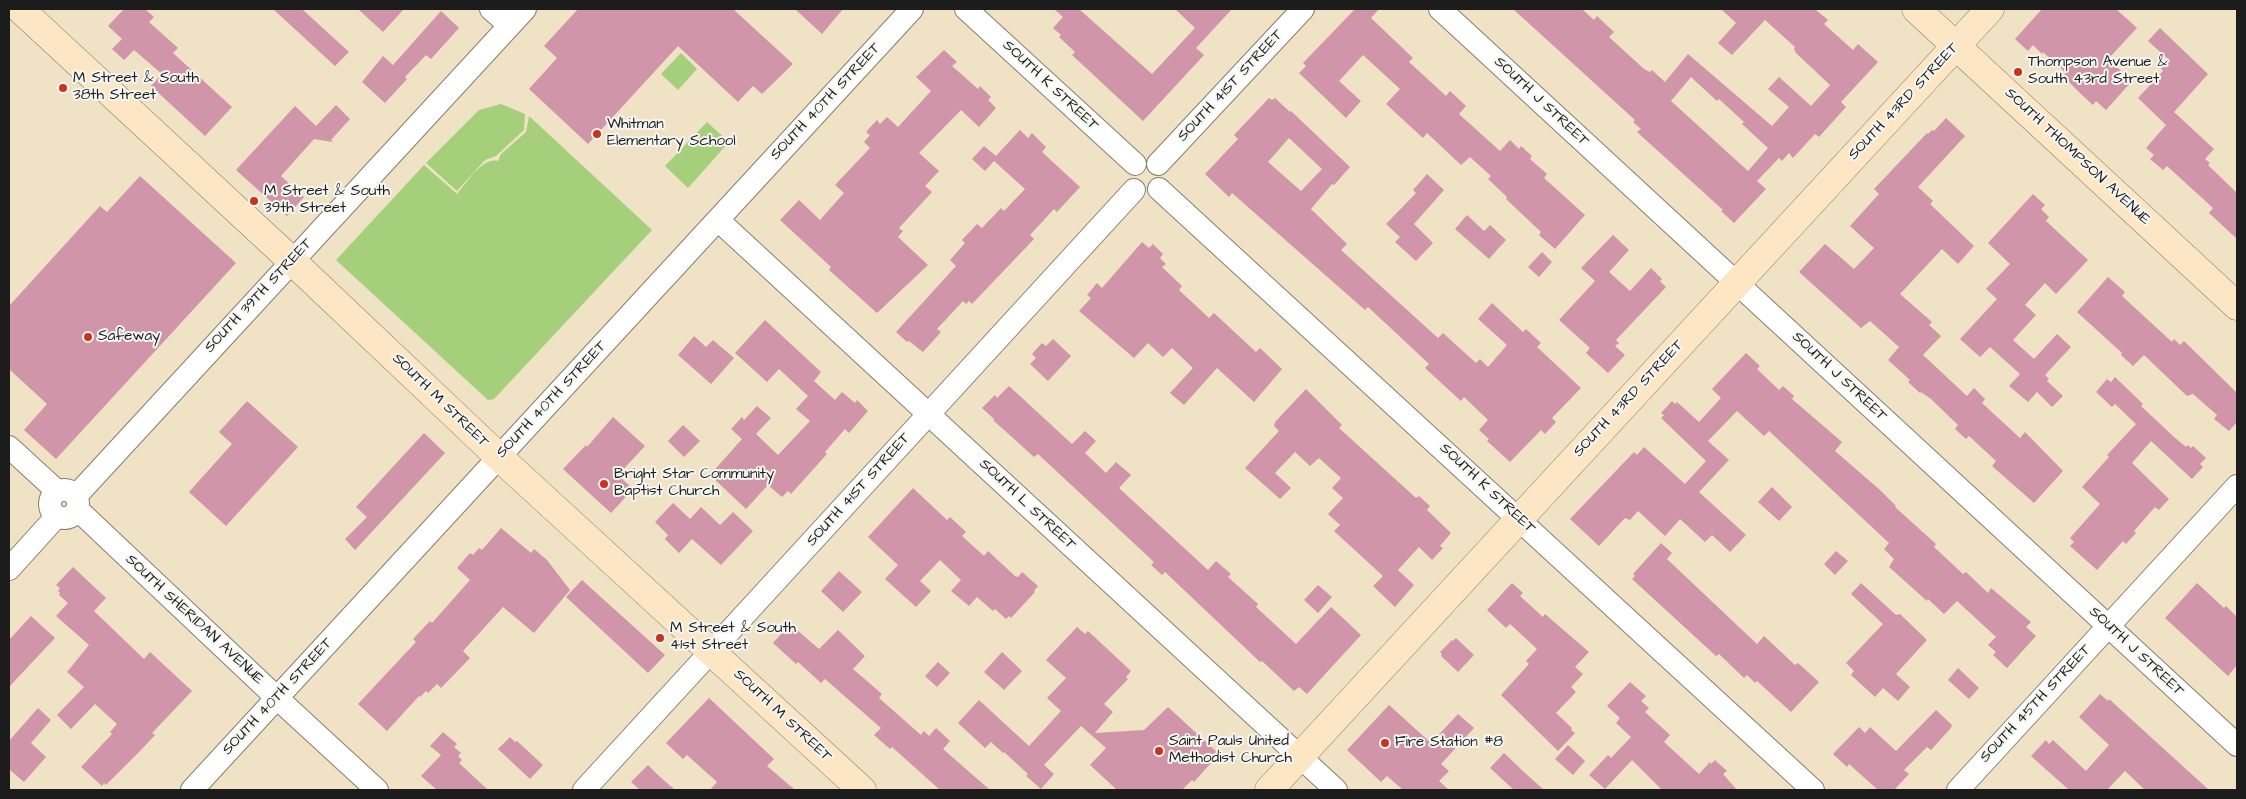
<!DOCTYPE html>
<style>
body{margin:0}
#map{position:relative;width:2246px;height:799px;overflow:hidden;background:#efe2c5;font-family:"Architects Daughter",sans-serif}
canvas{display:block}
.frame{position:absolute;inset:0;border:10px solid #1c1c1c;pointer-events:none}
</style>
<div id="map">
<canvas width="2246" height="799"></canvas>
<div class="frame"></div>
</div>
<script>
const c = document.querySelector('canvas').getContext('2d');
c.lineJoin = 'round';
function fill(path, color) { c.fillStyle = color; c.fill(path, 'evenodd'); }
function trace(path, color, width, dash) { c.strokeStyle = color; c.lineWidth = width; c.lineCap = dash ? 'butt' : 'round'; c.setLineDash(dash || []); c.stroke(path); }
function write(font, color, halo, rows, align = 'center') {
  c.font = font + ' "Architects Daughter",sans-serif'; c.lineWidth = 4; c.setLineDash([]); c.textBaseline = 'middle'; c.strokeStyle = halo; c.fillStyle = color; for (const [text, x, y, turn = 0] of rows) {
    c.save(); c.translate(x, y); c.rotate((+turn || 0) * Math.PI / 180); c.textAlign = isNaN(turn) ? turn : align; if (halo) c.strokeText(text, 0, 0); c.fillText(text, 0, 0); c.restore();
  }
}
fill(new Path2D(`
 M681,53L697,69L678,90L661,74Z
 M501,104L525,114L524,130L496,156L485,160L457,191L426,163L479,110Z
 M529,116L652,230L494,399L488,400L336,260L424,165L457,194C467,183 482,157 498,161L501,154L526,132Z
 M707,122L729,142L688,188L665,166Z`), '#a5cf7b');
fill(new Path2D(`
 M124,9H145L154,17L149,22L178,48L173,53L232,107L205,136L151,86L162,74L134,50L124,60L112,49L122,39L108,26Z
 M273,9H302L349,52L335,66Z
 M358,9H404L383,32Z
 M578,9H733L793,64L762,94L753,86L738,102L678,46L588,144L529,89L557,58L544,46Z
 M795,9H843L822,34Z
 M1054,9H1079L1152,74L1195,28L1175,9H1232L1196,48L1204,55L1143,121L1072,55L1075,52L1059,37L1061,35L1053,28L1063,17Z
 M1355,9H1379L1371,18L1413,58L1409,62L1446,96L1450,91L1466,106L1459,114L1500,151L1510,140L1519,149L1521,146L1532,156L1530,159L1547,174L1544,178L1585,215L1555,249L1539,235L1541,232L1506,199L1507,197L1488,179L1491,176L1470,157L1461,165L1427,133L1423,138L1386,104L1400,89L1363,55L1339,81L1361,101L1346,118L1299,73L1306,66L1303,63Z
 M1513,9H1582L1594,20L1597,16L1614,32L1609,37L1644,69L1650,72L1652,70L1665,82L1688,54L1772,126L1789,107L1768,89L1779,77L1811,106L1830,85L1796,53L1794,49L1795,47L1765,20L1732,55L1718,43L1736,23L1721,9H1815L1828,20L1824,24L1853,50L1858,44L1878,62L1841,102L1846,107L1819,137L1815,134L1793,158L1789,153L1782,161L1779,158L1757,181L1766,189L1734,223L1721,211L1723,210L1637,132L1641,129L1633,122L1635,120ZM1691,77L1717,101L1719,99L1744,122L1742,124L1768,148L1748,171L1671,101Z
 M2042,9H2116L2137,28L2108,59L2132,81L2106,110L2096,101L2093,105L2082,95L2063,76L2066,73L2043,52L2042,54L2033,45L2028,51L2015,39Z
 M441,11L459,28L431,59L426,55L405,77L407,79L385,103L362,82L383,56L393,65Z
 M2160,28L2208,74L2174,112L2214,149L2205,159L2210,163L2208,165L2237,193V239L2209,213L2213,208L2167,166L2163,170L2150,159L2154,155L2146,148L2166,125L2138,98L2163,71L2160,67L2168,59L2148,41Z
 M944,50L957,62L952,66L978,89L980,86L991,97L988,100L996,108L979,127L961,110L919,153L939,171L925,186L932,192L899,228L903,231L898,237L928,265L877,313L829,270L831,267L780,220L799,200L820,220L844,193L835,185L870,148L864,142L870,135L866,132L877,120L880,124L887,117L898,127L931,91L916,77Z
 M1269,98L1272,100L1275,98L1290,112L1291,111L1350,167L1334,185L1332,184L1311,209L1347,244L1341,250L1438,338L1443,333L1476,363L1480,359L1488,367L1507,345L1478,319L1492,303L1523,332L1526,329L1541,343L1537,347L1581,388L1552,418L1556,422L1545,434L1541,430L1510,462L1487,441L1489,439L1479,430L1488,420L1464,397L1461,401L1450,391L1425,368L1429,364L1396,333L1368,307L1365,310L1232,193L1229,197L1205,174L1238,139L1234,135ZM1289,138L1322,169L1301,191L1268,162Z
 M336,105L350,119L331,140L333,142L314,139L281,176L304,197L287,216L236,170L295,106L316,126Z
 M1946,118L1965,136L1918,187L1933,201L1930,204L1974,246L1958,264L1942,249L1900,294L1932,322L1929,325L1941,336L1923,355L1967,396L1974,388L1985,399L1982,403L2020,438L2025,432L2063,471L2034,503L1992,466L1996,461L1969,436L1966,439L1955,429L1958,425L1931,399L1921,392L1920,393L1908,382L1910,380L1888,360L1899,347L1870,321L1861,328L1799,272L1825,244L1854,269L1874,248L1850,226L1879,194L1874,189L1927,133L1928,134L1932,130L1934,131Z
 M1020,130L1028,138L1032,133L1046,147L1042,152L1080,187L1057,212L1054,209L1030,235L1034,239L972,304L969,301L966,304L963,301L937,329L941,332L923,352L909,341L907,342L896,332L956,266L950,260L965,243L962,240L977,224L982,228L1001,208L1004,211L1025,189L994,161L985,171L972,159L984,146L996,156Z
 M1427,174L1444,190L1414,224L1433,243L1416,261L1395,242L1400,237L1386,224L1416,193L1413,190Z
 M140,176L236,263L56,459L24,430L47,404L9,369V306L100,206L107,212Z
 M2033,194L2045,205L2041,209L2049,217L2046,221L2088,260L2056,294L2045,283L2025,305L2036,315L2013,340L2034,359L2057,334L2071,347L2045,375L2049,379L2047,381L2063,396L2052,407L2037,392L2028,402L2009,386L2020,374L1990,347L1980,357L1960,339L1997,299L1986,289L2010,264L1988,243Z
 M1467,215L1484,231L1490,225L1506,240L1489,259L1455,229Z
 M1613,235L1629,250L1609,272L1630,291L1651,268L1662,279L1660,281L1666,287L1616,340L1619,343L1615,346L1625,355L1608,373L1586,353L1590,348L1559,320L1595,281L1581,268Z
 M1142,242L1149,248L1153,244L1163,254L1160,258L1166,264L1162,267L1182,286L1179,290L1209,318L1214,313L1256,352L1260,348L1282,369L1254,402L1217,368L1184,405L1170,393L1193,368L1172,348L1163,357L1148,343L1134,358L1079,311L1091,298L1087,295L1097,283L1102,288Z
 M1542,252L1552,262L1539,277L1528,267Z
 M2108,277L2125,292L2122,296L2172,342L2174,339L2180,345L2184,341L2237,393V422L2229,431L2214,419L2217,415L2193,394L2187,396L2144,355L2133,366L2121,355L2122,353L2077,312Z
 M765,320L821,372L814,381L835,400L842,392L855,403L857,400L868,411L849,433L845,429L825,452L827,454L791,494L788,491L782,497L768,485L746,509L710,475L742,439L731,429L742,417L744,420L757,406L771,418L756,434L778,455L810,421L796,409L808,396L779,369L767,382L735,353Z
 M694,336L706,347L713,340L734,358L711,384L678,355Z
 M1053,339L1071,356L1048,381L1030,364L1036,358L1032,354L1042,343L1046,346Z
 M1746,353L1760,366L1757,369L1779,390L1783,386L1794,396L1792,399L1842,442L1835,451L1880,490L1896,506L1895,507L1936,544L1934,547L1963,574L1966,572L1988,593L1991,588L2031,622L2026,627L2036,636L2007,668L1993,655L1996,652L1988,645L1996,637L1957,601L1944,614L1928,599L1927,601L1889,567L1894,559L1884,549L1889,543L1769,431L1764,436L1737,411L1708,441L1729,460L1699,492L1746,535L1730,552L1712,535L1705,542L1680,519L1665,536L1638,511L1630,520L1625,518L1599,546L1570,519L1634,452L1637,455L1644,447L1685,484L1706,461L1661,418L1664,415L1661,413L1672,401L1675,404L1677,402L1699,422L1721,398L1712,389Z
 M2115,377L2143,404L2141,406L2174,437L2186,447L2188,445L2191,448L2193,446L2206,458L2200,464L2203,467L2192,479L2151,441L2132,463L2169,499L2159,510L2155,507L2134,531L2136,533L2126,544L2123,541L2097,570L2070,546L2074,542L2070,538L2100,504L2082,487L2109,457L2107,455L2136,424L2115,404L2112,407L2096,392L2107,379L2111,382Z
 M1009,386L1072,444L1085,431L1096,441L1085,453L1106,473L1116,462L1131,475L1119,488L1208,570L1216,561L1231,574L1228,577L1258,604L1256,607L1296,644L1331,607L1361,635L1307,694L1299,687L1294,691L1262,661L1260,662L1165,572L1162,575L1151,565L1154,562L1038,454L1034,457L993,420L994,419L982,408L995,395L997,398Z
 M1306,389L1342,425L1339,428L1416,498L1419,496L1430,506L1427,510L1451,533L1440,546L1443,548L1432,560L1419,547L1398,570L1414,585L1395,607L1373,586L1383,576L1334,531L1340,525L1328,514L1343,498L1332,488L1341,478L1319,458L1310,466L1295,452L1275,473L1291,488L1280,499L1245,468L1279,431L1274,426L1275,422Z
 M247,401L298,447L226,526L189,492L232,444L219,432Z
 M613,417L645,446L618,475L633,489L611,513L563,469L586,445L587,447Z
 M683,425L700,441L684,457L668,441Z
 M424,433L445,453L355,550L345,539L367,517L356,507Z
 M1772,487L1792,507L1779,521L1758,502Z
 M913,488L947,520L950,517L966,532L962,536L984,556L988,551L1015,576L1018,577L1022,572L1038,586L1034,591L1035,592L1011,618L1009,616L1006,619L995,609L993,611L977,597L969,606L951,591L961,580L940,560L920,581L931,591L916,607L885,579L898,565L868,537Z
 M673,503L690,519L701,507L720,525L733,512L753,531L721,565L692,539L679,553L665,539L668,535L655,522Z
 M501,528L531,553L534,549L547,560L570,590L534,633L503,607L463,651L470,658L441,688L437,684L428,693L426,691L420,697L419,696L387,731L358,704L416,642L413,639L430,621L432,623L470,580L457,568L470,553L473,555L479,548L482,550Z
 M1661,543L1672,553L1667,559L1757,644L1764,636L1795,665L1798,663L1819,682L1791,712L1757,681L1755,683L1747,675L1744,678L1719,654L1716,656L1632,579L1635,576L1633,574Z
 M1836,551L1848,561L1835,575L1824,564Z
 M73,567L106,598L94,611L144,659L150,652L192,691L152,733L155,735L141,750L106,785L104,783L102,786L81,767L112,734L110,732L117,724L95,704L71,729L57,715L84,687L67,672L89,645L56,616L68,603L59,595L60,593L58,591L60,588L56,585Z
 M839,571L862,592L843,612L821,591Z
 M582,580L665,655L648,673L566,597Z
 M1512,583L1523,593L1520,596L1543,617L1545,614L1589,652L1575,667L1583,674L1571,687L1576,692L1556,713L1572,728L1571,730L1575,733L1558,751L1501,695L1529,664L1526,661L1537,649L1510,624L1506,628L1487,610Z
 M1861,583L1896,615L1900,614L1927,640L1896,674L1910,687L1898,701L1883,688L1875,697L1851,675L1854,671L1846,663L1883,624L1851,594Z
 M2197,583L2224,608L2226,606L2237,617V665L2228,676L2165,618Z
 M1318,585L1332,597L1318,613L1304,600Z
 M31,616L55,638L9,687V640Z
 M790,624L819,649L838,630L865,656L853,669L882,694L879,698L921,735L924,731L929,736L936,728L950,741L943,749L990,790H940L892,747L890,749L874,735L881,728L825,679L821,683L798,662L796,664L773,643Z
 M1077,627L1085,634L1088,631L1131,671L1126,677L1128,679L1104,704L1113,712L1095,733L1144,730L1168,707L1219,754L1194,782L1192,780L1182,790H1117L1090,765L1106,748L1081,726L1044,765L1054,774L1041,789L1026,776L1028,774L1004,752L1003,753L991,742L985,748L958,723L979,700L1029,746L1061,711L1047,698L1066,678L1046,660Z
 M1456,638L1474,655L1458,672L1441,656L1442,654L1440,652L1452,640L1453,641Z
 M1002,652L1022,671L1004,690L984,672Z
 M938,662L950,673L937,687L925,676Z
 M1958,668L1979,688L1969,699L1948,680Z
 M1630,682L1646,696L1641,701L1649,708L1645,712L1670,735L1664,742L1699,774L1710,762L1711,764L1715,760L1727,771L1723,774L1737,790H1662L1632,760L1605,789L1589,775L1608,755L1611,758L1631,737L1616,723L1620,718L1607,706Z
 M2100,694L2108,701L2109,699L2209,790H2145L2125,771L2107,790H2069L2031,756L2046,740L2049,744L2053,740L2086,771L2109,745L2079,717Z
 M709,698L774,759L767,766L795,790H710L717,782L687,755L683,759L666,743Z
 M1389,705L1431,743L1458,714L1474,728L1441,764L1449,771L1439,781L1449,790H1403L1387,776L1381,782L1347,750Z
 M38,708L51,720L31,743L46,757L24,782L9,769V741Z
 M1936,710L1952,725L1951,728L1931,750L1927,747L1904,770L1909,774L1894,790H1878L1849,764L1847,767L1833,754L1859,727L1865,733L1870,727L1896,751Z
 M443,732L457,744L454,747L461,753L458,756L462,760L459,763L488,790H437L421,776L441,755L430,746Z
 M510,737L515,742L517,741L543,765L530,779L498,749Z
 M1568,745L1585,761L1573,775L1555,759Z
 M1504,753L1524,772L1544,790H1514L1490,768Z
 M648,765L658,775L675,790H640L631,782Z`), '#d095a8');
const street = new Path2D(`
 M491,9L509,25
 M966,9L1135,164
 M1440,9L2237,745
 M1158,164L1303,9
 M1159,189L1813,790
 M718,220L1336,790
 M9,447L57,491
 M50 504a14 14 0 1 1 28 0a14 14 0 1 1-28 0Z
 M76,496L525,9
 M77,509L277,698L377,790
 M9,569L57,516
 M192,790L912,9
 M584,790L1134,190
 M1958,790L2237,486`);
const secondary = new Path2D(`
 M20,9L292,261L499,457L862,790
 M1916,9L2237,306
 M1269,790L1990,9`);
trace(street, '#867f70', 24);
trace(secondary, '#867f70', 29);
trace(street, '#fff', 22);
trace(secondary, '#fce6c4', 28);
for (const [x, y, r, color] of [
 [2018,72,5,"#c8321e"],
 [63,88,5,"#c8321e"],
 [597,134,5,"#c8321e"],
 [254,201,5,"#c8321e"],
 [88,337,5,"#c8321e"],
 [604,484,5,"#c8321e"],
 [660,638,5,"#c8321e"],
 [1385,743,5,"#c8321e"],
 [1159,751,5,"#c8321e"]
]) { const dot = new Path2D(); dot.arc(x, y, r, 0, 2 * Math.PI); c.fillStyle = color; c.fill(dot); trace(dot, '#f6f6f2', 2); }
write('15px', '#1c1c1c', '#f6f6f2', [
 ["Thompson Avenue &",2028,63],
 ["South 43rd Street",2028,80],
 ["M Street & South",73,79],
 ["38th Street",73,96],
 ["Whitman",607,125],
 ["Elementary School",607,142],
 ["M Street & South",264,192],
 ["39th Street",264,209],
 ["Safeway",98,337],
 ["Bright Star Community",614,475],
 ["Baptist Church",614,492],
 ["M Street & South",670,629],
 ["41st Street",670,646],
 ["Saint Pauls United",1169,742],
 ["Methodist Church",1169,759],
 ["Fire Station #8",1395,743]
], 'left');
write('15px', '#1c1c1c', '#f6f6f2', [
 ["SOUTH K STREET",1050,86,43],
 ["SOUTH 41ST STREET",1231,86,-47],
 ["SOUTH 40TH STREET",826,102,-47],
 ["SOUTH J STREET",1541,102,43],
 ["SOUTH 43RD STREET",1904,102,-47],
 ["SOUTH THOMPSON AVENUE",2077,157,43],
 ["SOUTH 39TH STREET",259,296,-47],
 ["SOUTH J STREET",1839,377,43],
 ["SOUTH 43RD STREET",1629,399,-47],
 ["SOUTH 40TH STREET",552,400,-47],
 ["SOUTH M STREET",440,401,44],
 ["SOUTH K STREET",1487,489,43],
 ["SOUTH 41ST STREET",859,490,-48],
 ["SOUTH L STREET",1027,505,43],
 ["SOUTH SHERIDAN AVENUE",194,620,43],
 ["SOUTH J STREET",2136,652,43],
 ["SOUTH 40TH STREET",278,697,-47],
 ["SOUTH 45TH STREET",2036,704,-47],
 ["SOUTH M STREET",782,716,43]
]);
</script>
